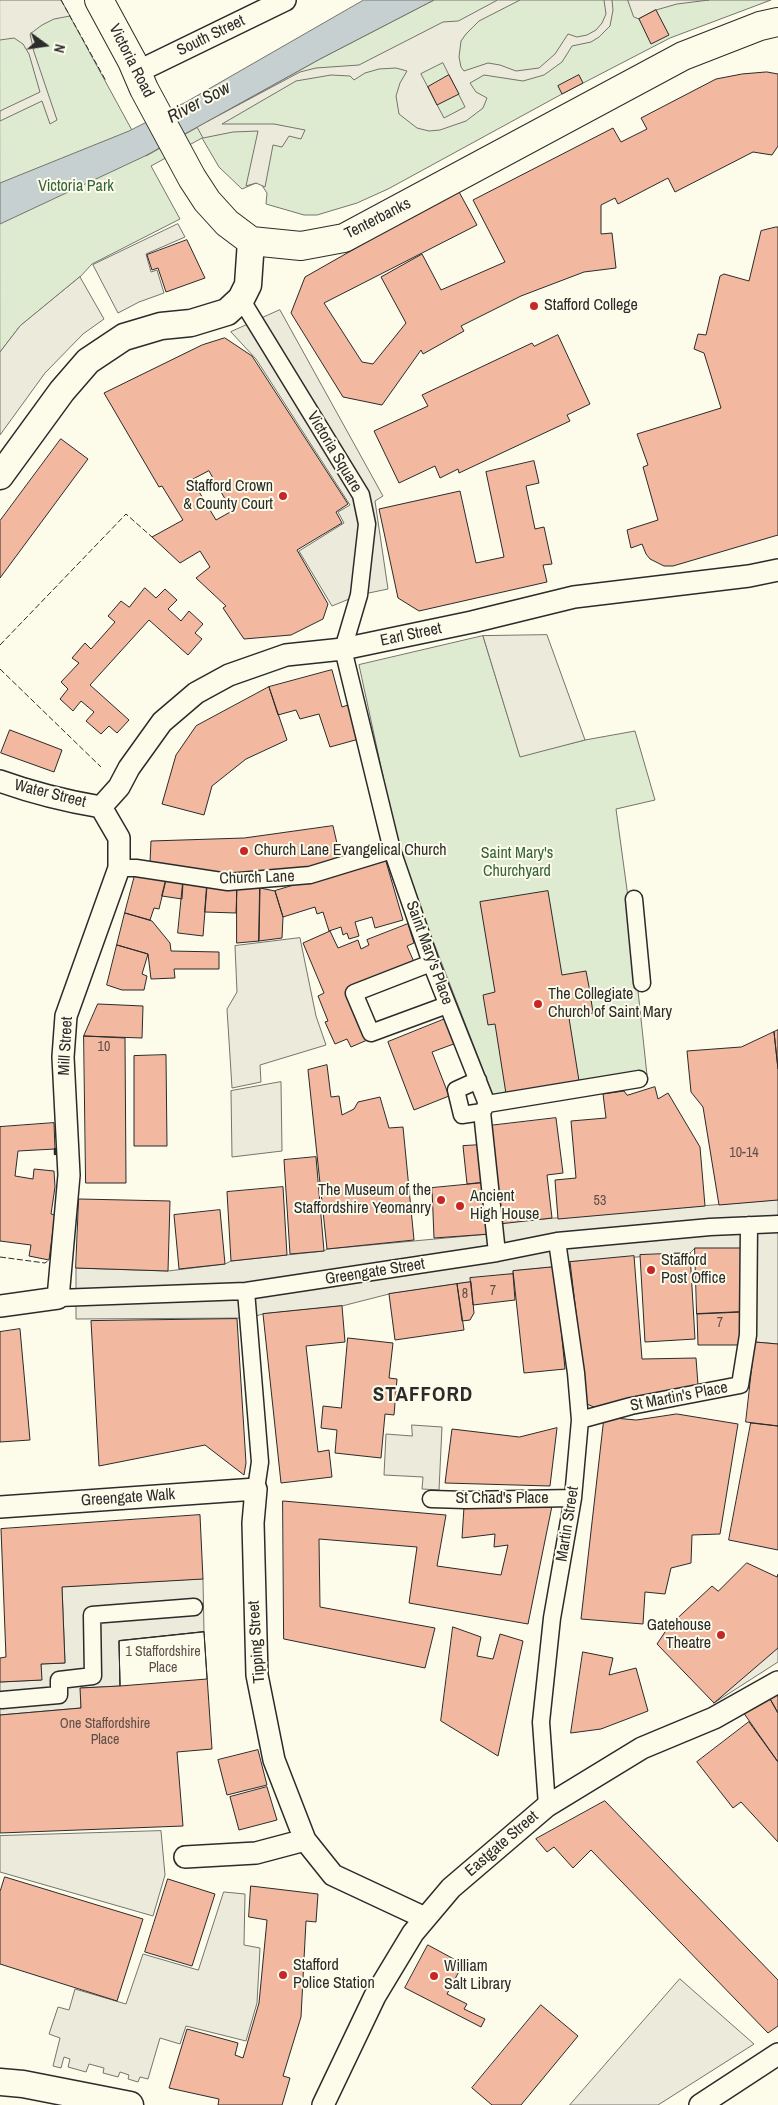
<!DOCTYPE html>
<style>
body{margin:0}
#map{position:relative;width:778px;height:2105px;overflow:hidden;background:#fdfbea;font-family:"Archivo Narrow",sans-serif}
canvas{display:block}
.north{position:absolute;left:20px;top:20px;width:50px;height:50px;-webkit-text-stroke:4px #fdfbea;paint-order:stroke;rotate:104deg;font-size:14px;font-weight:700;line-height:20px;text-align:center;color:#2b2b2b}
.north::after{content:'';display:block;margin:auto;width:18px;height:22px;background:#2b2b2b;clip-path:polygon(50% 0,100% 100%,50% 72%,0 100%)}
</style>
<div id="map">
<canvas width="778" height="2105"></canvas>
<div class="north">N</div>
</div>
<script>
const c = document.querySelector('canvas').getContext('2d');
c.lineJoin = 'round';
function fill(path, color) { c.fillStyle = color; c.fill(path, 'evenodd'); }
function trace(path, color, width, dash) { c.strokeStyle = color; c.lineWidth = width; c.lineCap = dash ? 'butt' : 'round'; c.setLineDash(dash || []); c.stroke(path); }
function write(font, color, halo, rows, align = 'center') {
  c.font = font + ' "Archivo Narrow",sans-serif'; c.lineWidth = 4; c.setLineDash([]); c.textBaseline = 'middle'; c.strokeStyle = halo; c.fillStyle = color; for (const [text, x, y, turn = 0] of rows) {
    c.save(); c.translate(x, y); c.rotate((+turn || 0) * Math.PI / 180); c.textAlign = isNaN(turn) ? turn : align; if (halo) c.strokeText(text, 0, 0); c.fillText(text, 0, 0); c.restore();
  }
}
const green = new Path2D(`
 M0,0H61L146,156L320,59L434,0H771L670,38L562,94L388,189L357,203L317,215H304L266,204L267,193L261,184L256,183L242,189L219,167L202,138L151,166L180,219L92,264L80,277L20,326L0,352Z
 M483,636L520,756L585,740L635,731L655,800L616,809L628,897L647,1075L498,1108L412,887L394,827L359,665Z`);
fill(green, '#deebd1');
trace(green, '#74746e', 1);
const parking = new Path2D(`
 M0,0H61L70,16L54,19L42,25L30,34L34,52L57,120L50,124L42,101L0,121V111L40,92L29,54L23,44L14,38L0,40Z
 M498,0H520L479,21L466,34L461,41L459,57L461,67L464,71L488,63L500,65L516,71L539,68L555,54L568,34L577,37L587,35L596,30L602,23L606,14L604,0H612L613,10L610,26L599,37L591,42L572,46L562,62L544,75L523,81L484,75L470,83L476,92L487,98L483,108L466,121L440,130L429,131L417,128L399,114L396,96L400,83L407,71L396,68L379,69L365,73L354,80L350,76L331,75L296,81L222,124H274L305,130L301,139L289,136L282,147L273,145L265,187L256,183L246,186L258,131L233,132L203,138L197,127L300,72L316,68L359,65L443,22L458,21ZM443,63L465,107L444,118L421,74Z
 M628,0H709L677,4L656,10L639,19L634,17Z
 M178,224L185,237L146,254L151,272L157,270L164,293L139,302L118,313L93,265Z
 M80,277L104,319L83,334L45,373L0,435V352L20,326Z
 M280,310L383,496L375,501L388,589L359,595L332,606L299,551L344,523L338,512L350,505L256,359L231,332Z
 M547,635L585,740L520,757L483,636Z
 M300,938L316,1016L326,1045L260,1065L261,1082L232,1088L227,1009L237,992L235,946Z
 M281,1082L282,1151L232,1157L231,1091Z
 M778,1200V1344L755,1342L695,1248L690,1253L570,1262L555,1267L513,1271V1274L471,1282L389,1294L342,1306L263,1314L248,1318L76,1319V1268L168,1271L225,1264L231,1261L324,1251L327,1249L489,1234L488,1224Z
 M412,1425L442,1427L439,1490L422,1489L423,1477L384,1475L386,1434L412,1436Z
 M203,1579L204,1632L119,1641L120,1686L81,1688V1708L0,1715V1682L41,1680V1664L65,1663L62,1587Z
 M778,1646V1662L714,1703Z
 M161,1831L165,1875L153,1916L0,1872V1836Z
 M224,1892L245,1894L244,1945L260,1948L257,2003L246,2041L186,2026L180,2044L160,2038L148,2079L140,2077L138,2082L128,2079L129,2075L120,2072L118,2077L103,2073L104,2068L89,2064L86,2072L68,2067L70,2059L64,2057L61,2068L53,2066L60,2038L49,2034L58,2007L69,2010L75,1989L126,2004L143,1954L198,1970Z
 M680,1979L754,2044L658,2105H570Z`);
fill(parking, '#eceadb');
trace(parking, '#74746e', 1);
const water = new Path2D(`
 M364,0H434L320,59L145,156L0,224V183L129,131L186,102Z`);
fill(water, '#c7d0d0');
trace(water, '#74746e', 1);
const building = new Path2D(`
 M656,10L669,35L651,44L639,19Z
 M767,72L778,74V146L772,155L753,152L675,192L668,178L618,204L615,198L601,205V234L612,233L616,268L584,272L521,296L461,326L464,331L423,354L421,350L382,405L343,397L291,313L305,277L458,190L477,225L324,303L362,362L373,364L406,323L381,277L422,254L441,290L505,262L473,200L613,128L621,142L647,129L641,118L716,79L742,74Z
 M449,75L459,94L437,105L428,87Z
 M579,75L583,83L562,94L558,86Z
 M776,227H778V535L673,566H664L650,559L646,554L642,544L631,548L627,530L658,520L643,467L648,465L637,434L721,408L704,353L694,349L698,334L706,335L720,276L724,274L749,281L761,231Z
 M187,240L205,278L166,292L158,268L152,270L147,255Z
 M558,335L590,404L567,415L570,421L459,473L458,469L440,478L435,466L399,483L374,431L428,406L422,395L532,343L534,346Z
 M225,338L252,356L348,504L336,512L342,523L297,550L328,604L323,619L291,635L244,639L223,608L226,606L196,578L210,567L200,551L180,563L152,537L183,520L162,486L159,487L104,393L202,345ZM209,471L232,511L216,520L192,480Z
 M61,439L88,459L0,578V521Z
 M534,461L539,483L526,486L535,529L544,527L552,564L543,565L547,582L419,611L398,598L379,509L460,491L476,563L504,557L486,472Z
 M145,588L156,598L165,589L177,600L168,609L181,621L189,611L203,624L195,633L202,639L188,655L149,620L90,685L129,720L117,733L109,726L101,734L86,721L94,712L81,701L73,711L60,699L68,689L61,682L79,663L72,658L85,643L91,649L115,622L108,616L121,601L129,607Z
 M332,670L342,707L351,704L359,739L330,747L319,714L300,719L296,710L278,715L269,687Z
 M269,687L287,740L246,759L212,786L204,815L162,804L176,755L196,726Z
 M10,730L62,750L54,772L1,753Z
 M333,826L341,861L278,872L219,874L150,862L151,841L244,838Z
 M385,858L403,920L375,928L372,917L355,922L359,936L349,939L347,933L343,935L341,927L329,931L323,912L317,914L315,907L283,917L275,891Z
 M135,875L166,880L159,909L154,908L150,920L125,913Z
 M166,880L183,883L182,899L162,896Z
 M183,883L207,886L203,936L178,933Z
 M207,886L237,887L236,913L205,912Z
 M237,887L260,888L259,941L237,943Z
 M260,888L275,891L283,917L282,938L259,941Z
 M548,891L562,975L586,971L590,992L593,1013L569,1018L580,1087L507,1100L495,1024L488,1025L483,995L495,992L480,902Z
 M125,913L152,921L170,943L171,951L219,952V969H174L175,978L151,979L148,954L117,945Z
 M408,924L414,943L407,946L414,962L350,988L372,1038L351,1047L347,1039L335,1044L325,1022L328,1021L318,996L324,993L303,943L330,931L338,948L358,940L361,949L369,945L367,940Z
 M117,945L148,954L142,974L147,976L144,990H122L107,985Z
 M98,1004L143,1006L142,1038L84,1036Z
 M450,1017L459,1042L432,1052L449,1096L414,1110L388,1042Z
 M778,1030V1069L774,1032Z
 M774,1032L778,1069V1200L719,1205L703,1107L691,1092L687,1051L741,1047Z
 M84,1036L125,1038L126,1183H86Z
 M166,1055L167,1146H134V1056Z
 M327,1065L331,1097L339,1096L342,1115L354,1109L358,1102L380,1097L389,1128L403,1127L414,1240L327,1249L308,1070Z
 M655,1087L658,1099L668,1093L700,1147L705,1206L558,1219L555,1180L576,1178L571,1121L606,1118L603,1094L624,1091L627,1095Z
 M556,1118L563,1173L547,1175L552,1218L499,1224L488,1126Z
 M54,1123L55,1149L18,1151L15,1176L33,1179L34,1169L54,1171L55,1187L51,1214L55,1215L49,1260L29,1256L31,1245L0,1241V1127Z
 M481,1145L485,1182L467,1184L463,1146Z
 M316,1157L324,1251L290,1254L284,1160Z
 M484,1183L490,1234L434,1238L432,1188Z
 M283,1187L287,1255L231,1261L227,1192Z
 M79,1199L170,1201L168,1271L76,1268Z
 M220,1210L225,1264L179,1269L174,1215Z
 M695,1248H742V1312L697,1314Z
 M690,1253L695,1339L645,1342L640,1255Z
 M634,1256L642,1359L696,1358L698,1385L596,1408L587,1404L570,1262Z
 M555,1267L565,1369L524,1373L513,1271Z
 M513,1274L515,1300L473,1305L470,1278Z
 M471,1282L474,1313L470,1320L462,1321L457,1284Z
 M457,1284L464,1330L395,1340L389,1294Z
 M342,1306L345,1342L306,1346L318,1452L329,1450L332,1477L281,1483L263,1314Z
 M742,1312V1345H698L697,1314Z
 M237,1319L246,1463L244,1475L205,1445L99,1466L91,1321Z
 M20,1329L30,1440L0,1442V1332Z
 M348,1338L393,1343L389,1378L397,1379L394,1415L385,1414L381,1458L335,1453L337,1430L321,1428L323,1406L341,1408Z
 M755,1342L778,1344V1426L746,1422Z
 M677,1414L738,1424L720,1534L692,1535L691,1563L671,1568L665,1594L645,1592L643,1624L581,1619L604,1417L636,1420Z
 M751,1423L778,1426V1550L729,1540Z
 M557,1428L550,1486L445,1483L452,1429L519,1437Z
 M283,1501L446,1515L437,1566L501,1575L508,1545L494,1547L495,1534L462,1538L464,1507L552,1506L528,1624L409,1603L417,1547L319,1539L320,1607L435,1628L425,1668L284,1639Z
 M200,1515L203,1579L62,1587L65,1663L41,1664L42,1680L0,1682V1658L6,1657L1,1529Z
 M747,1563L777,1577L778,1574V1648L714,1703L657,1644L669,1626L712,1586L718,1591Z
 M453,1627L481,1637L477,1656L493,1659L500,1634L523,1641L498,1756L441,1721Z
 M204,1632L212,1749L177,1752L183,1826L0,1833V1715L81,1708L80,1688L120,1686L119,1641Z
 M204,1632L207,1679L120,1686L119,1641Z
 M583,1652L613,1658L609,1675L636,1668L648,1711L601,1729L571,1733Z
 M778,1692V1713L769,1697Z
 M769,1697L778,1713V1762L743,1712Z
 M749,1722L778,1762V1842L741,1802L733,1808L697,1762Z
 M258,1750L267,1785L227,1795L218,1760Z
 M267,1787L277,1820L239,1830L230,1797Z
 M605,1801L778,1980V2026L768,2033L591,1850L573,1868L554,1847L547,1852L536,1839Z
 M5,1877L143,1919L117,2001L0,1964V1892Z
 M168,1879L215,1894L192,1966L145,1952Z
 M251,1886L318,1894L316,1922L306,1921L301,2017L283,2076L290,2078L282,2105H218L219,2099L169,2088L187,2029L238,2043L235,2055L243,2058L259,2003L267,1920L249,1917Z
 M428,1945L463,1964L447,1994L467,2004L464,2009L485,2019L481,2027L405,1988Z
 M541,2005L578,2036L521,2105H492L472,2088Z`);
fill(building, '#f2b8a0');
trace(building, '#2b2b2b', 1);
const pedestrian = new Path2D(`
 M241,299L361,495L367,524L359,595L343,649L392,850L431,963L487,1104
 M119,868H136L228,882L310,875L392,850
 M634,899L642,983
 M431,963L354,993L371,1033L447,1005
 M478,1080L456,1090L462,1115L482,1112
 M487,1104L639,1079
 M487,1104L482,1112L497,1253
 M246,1291L260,1462L256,1489
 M58,1298L246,1291L497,1253L557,1241L710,1227L778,1224
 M580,1420L631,1406L740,1385L748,1335L749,1225
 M431,1499L466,1500L573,1498
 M2,1700L59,1695V1680L93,1676L92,1615L194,1607
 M547,1806L541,1722L552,1618L573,1498L580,1420L576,1373L557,1241`);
const minor = new Path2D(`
 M137,72L285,0
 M0,781C33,793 66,801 101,807
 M101,807L119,787L129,768L162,722L196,693L229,675L286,655L343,649L472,622L574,597L749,576L778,570
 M0,1306L58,1298L69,1175L63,1057L66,1016L119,868V838L101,807
 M0,1507L256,1489L253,1523L257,1675L274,1760L305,1840L333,1875L425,1918
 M185,1857L256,1853L305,1840
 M323,2105L375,1996L413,1933L451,1888L547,1806L642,1748L714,1718L778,1682
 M700,2105L778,2054`);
const tertiary = new Path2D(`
 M0,476L62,391L88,361L124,337L161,326L191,323L227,312L241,299L248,285L251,241
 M0,2082L23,2084L130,2105`);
const trunk = new Path2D(`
 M99,0L132,61L144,89L192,178L207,201L227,223L251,241L301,246L344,238L683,56L760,26L778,22`);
trace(pedestrian, '#2b2b2b', 19);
trace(minor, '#2b2b2b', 24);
trace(tertiary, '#2b2b2b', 29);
trace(trunk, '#2b2b2b', 30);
trace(pedestrian, '#fdfbea', 16);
trace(minor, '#fdfbea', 21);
trace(tertiary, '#fdfbea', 26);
trace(trunk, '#fdfbea', 28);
trace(new Path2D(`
 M61,0L106,81
 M0,645L126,514L152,537
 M0,669L101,767
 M0,1257L45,1263L49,1260`), '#2b2b2b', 1, [6, 2.5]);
trace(new Path2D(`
 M55,1149V1154`), '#2b2b2b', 2.5);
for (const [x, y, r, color] of [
 [534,306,5,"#c62828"],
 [283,496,5,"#c62828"],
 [244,851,5,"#c62828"],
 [538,1004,5,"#c62828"],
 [441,1200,5,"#c62828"],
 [460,1206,5,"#c62828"],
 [651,1270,5,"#c62828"],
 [721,1635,5,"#c62828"],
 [283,1975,5,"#c62828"],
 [434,1976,5,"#c62828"]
]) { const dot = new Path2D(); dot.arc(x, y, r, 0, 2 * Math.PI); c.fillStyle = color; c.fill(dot); trace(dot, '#fdfbea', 2); }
write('14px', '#5d4e48', null, [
 ["10",104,1047],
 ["10-14",744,1153],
 ["53",600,1201],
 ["7",493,1291],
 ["8",465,1294],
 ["7",720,1323],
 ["1 Staffordshire",163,1652],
 ["Place",163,1668],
 ["One Staffordshire",105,1724],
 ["Place",105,1740]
]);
write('16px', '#2b2b2b', '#fdfbea', [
 ["South Street",211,36,-26],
 ["Victoria Road",131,61,63],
 ["Tenterbanks",378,219,-27],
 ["Victoria Square",334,452,59],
 ["Earl Street",411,635,-12],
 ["Water Street",50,794,14],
 ["Church Lane",257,878,-2],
 ["Saint Mary's Place",429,953,70],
 ["Mill Street",66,1046,-87],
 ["Greengate Street",375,1272,-9],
 ["St Martin's Place",679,1397,-11],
 ["Greengate Walk",128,1498,-4],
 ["St Chad's Place",502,1499],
 ["Martin Street",568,1524,-81],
 ["Tipping Street",257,1642,-94],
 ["Eastgate Street",502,1844,-41]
]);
write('16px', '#34623c', '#fdfbea', [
 ["Victoria Park",76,187],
 ["Saint Mary's",517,854],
 ["Churchyard",517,872]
]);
write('16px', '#2b2b2b', '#fdfbea', [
 ["Stafford College",544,306],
 ["Stafford Crown",273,487,"right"],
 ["& County Court",273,505,"right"],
 ["Church Lane Evangelical Church",254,851],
 ["The Collegiate",548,995],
 ["Church of Saint Mary",548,1013],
 ["The Museum of the",431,1191,"right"],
 ["Staffordshire Yeomanry",431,1209,"right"],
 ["Ancient",470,1197],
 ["High House",470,1215],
 ["Stafford",661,1261],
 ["Post Office",661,1279],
 ["Gatehouse",711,1626,"right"],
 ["Theatre",711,1644,"right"],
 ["Stafford",293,1966],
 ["Police Station",293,1984],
 ["William",444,1967],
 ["Salt Library",444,1985]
], 'left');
write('italic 18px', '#2b2b2b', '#fdfbea', [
 ["River Sow",199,103,-28]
]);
c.letterSpacing = '1px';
write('bold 21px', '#2b2b2b', '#fdfbea', [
 ["STAFFORD",423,1395]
]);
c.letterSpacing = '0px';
</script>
